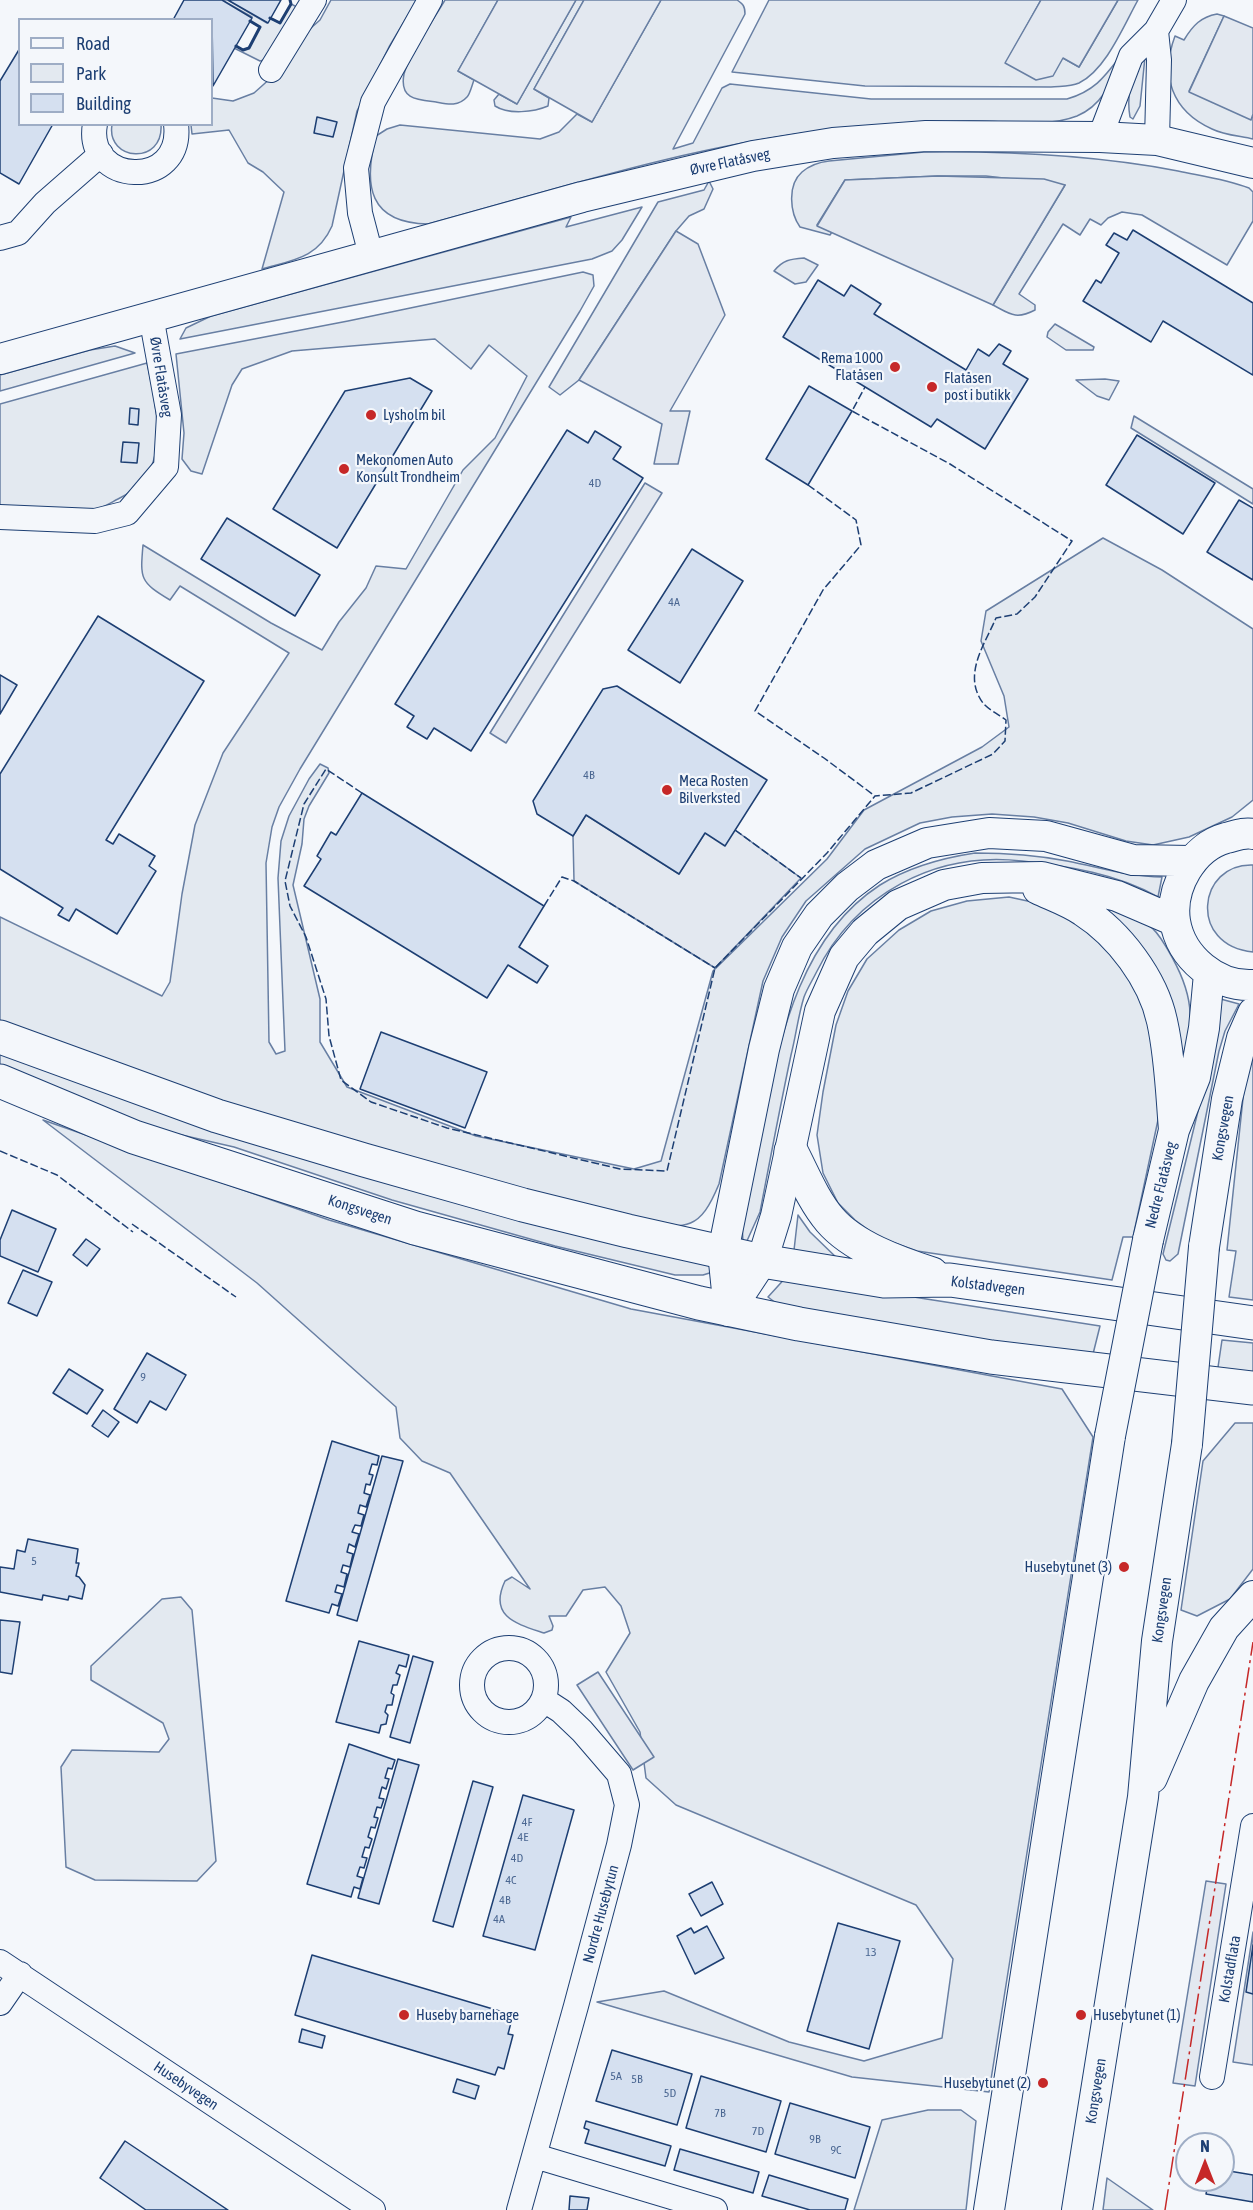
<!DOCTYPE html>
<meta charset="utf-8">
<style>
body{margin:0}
#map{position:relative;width:1253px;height:2210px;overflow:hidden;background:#f4f7fb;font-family:"Asap Condensed",sans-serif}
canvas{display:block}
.legend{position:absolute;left:18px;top:18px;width:195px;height:108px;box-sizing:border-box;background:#f4f7fb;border:2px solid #9eadc5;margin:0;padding:8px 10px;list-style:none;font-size:18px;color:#1d3f73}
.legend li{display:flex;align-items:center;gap:12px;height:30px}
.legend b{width:30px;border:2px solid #9eadc5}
.north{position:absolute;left:1175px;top:2132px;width:60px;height:60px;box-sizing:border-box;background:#f4f7fb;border:2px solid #9eadc5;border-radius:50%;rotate:0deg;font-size:16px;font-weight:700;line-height:24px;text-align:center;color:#1d3f73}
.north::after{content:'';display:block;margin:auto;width:21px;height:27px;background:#c62828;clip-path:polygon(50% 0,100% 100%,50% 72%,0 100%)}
</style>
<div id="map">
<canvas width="1253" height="2210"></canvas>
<ul class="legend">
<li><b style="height:8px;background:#f4f7fb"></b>Road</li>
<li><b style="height:16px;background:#e3e9f0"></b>Park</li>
<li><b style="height:16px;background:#d5e0f0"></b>Building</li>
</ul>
<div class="north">N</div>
</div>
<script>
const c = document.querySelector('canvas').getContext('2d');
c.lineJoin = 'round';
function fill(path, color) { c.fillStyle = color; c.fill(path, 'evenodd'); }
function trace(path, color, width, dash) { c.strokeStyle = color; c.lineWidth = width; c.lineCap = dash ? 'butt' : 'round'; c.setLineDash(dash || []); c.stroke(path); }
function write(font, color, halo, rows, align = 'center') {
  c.font = font + ' "Asap Condensed",sans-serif'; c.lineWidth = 4.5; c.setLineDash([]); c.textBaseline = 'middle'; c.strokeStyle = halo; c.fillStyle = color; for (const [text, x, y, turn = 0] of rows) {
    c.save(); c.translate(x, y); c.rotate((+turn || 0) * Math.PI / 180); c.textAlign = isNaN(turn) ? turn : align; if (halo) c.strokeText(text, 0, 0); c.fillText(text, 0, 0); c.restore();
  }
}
const green = new Path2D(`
 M222,0H228L267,23L270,18L280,23L291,4L301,9L268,59L260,61L234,48L236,46L243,50L249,48L260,27L250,21L252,17Z
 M331,0H417L389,47L357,111L332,226C318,258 293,260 262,269L284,192L263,172L248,163L229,130L192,134L191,125L212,124V98L233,101L254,93L282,68L303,35L320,20Z
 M445,0H498L458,71L474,80C472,85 470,94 467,97C458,107 447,104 436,102C418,100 399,100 404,74C408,57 435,17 445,0Z
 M576,0H584L534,89L549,98L548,106C534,112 509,115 495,106L494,100L499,94L517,104Z
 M661,0H737C743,4 745,6 745,14L673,149L693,143L722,88L730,84L871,99H1067C1098,90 1107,73 1126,49C1114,75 1106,104 1077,116C1043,129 1004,120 969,121C919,122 869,125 820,131C686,147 557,189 428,224C369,223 363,186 376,136L387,129L400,125L540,139L559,132L577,114L592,122Z
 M769,0H1041L1006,63L1063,58L1079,67L1118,0H1138C1124,25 1106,70 1079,83C1070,87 1061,86 1051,87L865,86L732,72Z
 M1217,14L1224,16L1189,91L1251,119L1253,114V139C1240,136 1224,135 1212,129C1172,111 1160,76 1175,36L1184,40C1193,25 1201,17 1217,14Z
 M1141,56L1145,57L1140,106L1133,119L1130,117C1126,95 1132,76 1141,56Z
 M161,124C164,166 106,161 112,125Z
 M924,152C1009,151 1094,155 1178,171C1202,176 1226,179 1249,188L1253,192V221L1227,265L1142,215L1122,212L1108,218L1101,225L1090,219L1080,235L1063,224L1019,294L1035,305V310C1016,320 1010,314 993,305L1065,185L986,176H938L845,180L817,225L832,232L830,235L800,227C790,213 787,185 802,172C809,166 820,162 829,161Z
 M709,181L713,189L704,209L689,216L676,231L579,380L560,395L549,387L658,202L704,190Z
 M642,207L622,240L612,251L592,259L180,339L186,328L211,316L571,217L566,227Z
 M804,258L818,265L806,282L795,284L774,271C783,260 790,259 804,258Z
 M583,272L593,275L594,286L580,311L300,769L279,807L272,827L266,863L269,1042L276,1054L285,1051L278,878L281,841L289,816L309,779L320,764L328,768L329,773L309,806L304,819L302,844L293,885L320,999V1042L347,1087L476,1136L634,1169L661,1161L713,971L827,859L864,810L982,747L1009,727L1004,696L981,641L986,611L1103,538L1162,570L1253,629V800L1232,817L1189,837L1153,845L1126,841L1068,823L1034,817L992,814L952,817L920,823L865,849L806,901L782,937L763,981L719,1184C700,1230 688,1229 641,1223L195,1096L18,1031L0,1020V917L162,996L170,982L182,894L195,825L223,753L289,653L180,586L170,600C140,582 140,579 143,545L271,623L322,650L339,622L366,588L376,566L406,569L463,470L495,438L527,376L489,345L471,369L435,339L292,351L242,369L232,385L202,474L191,471L182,459L184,433L176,354L348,321Z
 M1055,324L1094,347L1093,350H1066L1047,337L1048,332Z
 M115,346L135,353L0,391V375L90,350Z
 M147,363C155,397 168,455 141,483C135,490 126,495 118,499C112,502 104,507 97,509C67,516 31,510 0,509V404Z
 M1105,379L1119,381L1109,400L1097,396L1076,380Z
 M1134,416L1253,489V504L1131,428Z
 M975,853C1006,853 1036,855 1067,861C1099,867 1129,877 1162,877L1158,897C1118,874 1068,866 1022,861C935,851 855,894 816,973C812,981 807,989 804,997C798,1016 796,1036 791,1055C780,1107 770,1160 760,1212L746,1243H743L742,1222C750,1186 757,1151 764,1115C781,1031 803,935 880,885C909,867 942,858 975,853Z
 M1253,865V952C1188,946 1197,863 1253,865Z
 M1009,897L1046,905L1099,938L1148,1005L1160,1082L1158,1120L1133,1237H1123L1112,1280L917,1251L878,1237L855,1220L838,1203L823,1173L817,1135L823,1092L836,1025L848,991L867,959L899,930L931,911L967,901Z
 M1085,897C1105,906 1129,914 1148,925C1157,930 1163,942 1168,950C1197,999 1192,1020 1184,1074Z
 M1217,998L1239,1004L1225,1031L1219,1051L1178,1254L1170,1261L1166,1260L1163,1254L1213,1050Z
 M0,1047L720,1259L716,1271L703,1275H675L555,1246L392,1200L234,1147L116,1120L0,1075Z
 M1253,1053V1300L1229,1297L1236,1251L1227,1250L1244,1089Z
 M43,1120L329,1220L631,1309L1062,1389L1093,1437L989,2092L852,2077L597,2002L664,1991L789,2042L864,2061L942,2038L953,1959L916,1905L676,1805L646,1778L640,1732L606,1672L630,1633L621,1606L605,1587L583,1590L566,1616H549L553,1626L552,1630L544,1633C517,1624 488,1617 505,1581L512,1577L530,1589L450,1473L422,1461L400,1438L396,1407L257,1283Z
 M798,1215L810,1232L841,1262L793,1259Z
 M788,1275L875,1291L1100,1326L1091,1362L785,1310L768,1297Z
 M1222,1340L1253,1343V1377L1217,1374Z
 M1235,1423H1253V1569L1230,1599L1197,1616L1181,1610L1203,1461Z
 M181,1597L192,1610L216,1861L197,1881L95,1880L66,1867L61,1767L72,1750L159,1752L169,1739L163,1723L91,1680V1666L162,1599Z
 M928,2110H961L976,2121L966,2210H854L882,2120Z
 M1107,2178L1153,2210H1103Z`);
fill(green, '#e3e9f0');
trace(green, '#687fa3', 1.5);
const parking = new Path2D(`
 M498,0H576L517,104L458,71Z
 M584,0H661L592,122L534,89Z
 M1041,0H1118L1079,67L1063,58L1053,76L1036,80L1005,63Z
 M1224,16L1253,28V114L1251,120L1189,92Z
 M938,176L1044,179L1065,185L993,305L817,226L845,180Z
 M676,231L698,244L725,315L670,411H690L678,464H654L662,424L579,380Z
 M645,483L662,493L506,743L490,733Z
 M586,815L679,874L705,833L735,830L801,878L715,968L574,881L573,836Z
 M598,1672L654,1757L633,1770L577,1685Z
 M1206,1881L1226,1884L1195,2086L1173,2083Z
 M1253,1932V2065L1233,2062Z`);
fill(parking, '#e3e8f0');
trace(parking, '#687fa3', 1.5);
const building = new Path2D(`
 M184,0H222L252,18L213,86L212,20H173Z
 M228,0H281L268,23Z
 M20,48V124H53L19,184L0,173V81Z
 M317,117L337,122L333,137L314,133Z
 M1133,230L1253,303V375L1163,321L1151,342L1083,301L1096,280L1101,283L1119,253L1106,245L1114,233L1127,240Z
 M818,280L844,296L851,285L881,304L874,314L966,370L978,349L989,356L999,344L1011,351L1003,364L1028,379L985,449L937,419L931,427L783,337Z
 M410,378L432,391L337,548L273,509L345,391Z
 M809,386L852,411L808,485L766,459Z
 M130,408L139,409L138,425L129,424Z
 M567,430L588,443L595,431L621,447L613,459L643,478L471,751L434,728L427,739L407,727L414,716L395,704Z
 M1137,435L1215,483L1183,534L1106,485Z
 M123,442L139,443L137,463L121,462Z
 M1239,500L1253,508V580L1207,552Z
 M227,518L320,575L295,616L201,559Z
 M692,549L743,581L680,683L628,650Z
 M98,616L204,681L106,840L113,844L119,834L155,856L149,866L156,871L117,934L76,909L69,921L58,915L63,908L0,869V774Z
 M0,675L17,685L0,714Z
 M617,686L767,780L725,846L705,833L679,874L586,815L573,836L537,814L533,801L603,689Z
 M362,793L544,906L519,947L548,966L537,983L508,965L487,998L304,886L321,859L317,856L331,832L336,835Z
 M381,1032L487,1072L465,1128L360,1089Z
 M12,1210L56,1229L38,1272L0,1256V1240Z
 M86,1239L100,1249L87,1266L73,1255Z
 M23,1270L52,1282L37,1316L8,1303Z
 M147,1353L186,1375L166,1410L150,1401L137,1423L114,1409Z
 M69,1369L103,1390L87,1414L53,1393Z
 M103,1410L119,1422L108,1437L92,1426Z
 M332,1441L379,1456L377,1465L372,1464L369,1474L373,1475L370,1485L366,1484L364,1493L370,1495L366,1507L360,1505L358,1513L364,1515L361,1526L355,1525L352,1532L359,1534L355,1547L349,1544L347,1552L353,1554L350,1567L343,1565L341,1572L347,1574L344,1587L337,1585L335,1592L342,1594L338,1606L332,1604L329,1613L286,1601Z
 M382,1456L403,1461L357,1621L337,1615Z
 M28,1539L78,1549L76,1563H79L76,1576L79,1577L85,1585L82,1599L69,1596L68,1600L43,1595L42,1600L0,1592V1567L14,1569L17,1550L25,1552Z
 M0,1620L20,1622L12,1674L0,1672Z
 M359,1641L409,1655L406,1667L399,1665L396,1673L400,1675L397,1685H393L391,1693L394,1695L392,1705H387L385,1712L388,1715L386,1724L381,1725L379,1733L336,1722Z
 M413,1656L433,1662L410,1743L390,1737Z
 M349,1744L395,1760L392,1769L388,1768L385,1778L389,1779L386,1789L382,1787L379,1798L384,1799L381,1808L377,1807L374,1817L378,1818L375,1828L371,1827L368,1837L372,1839L369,1848L365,1847L362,1857L367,1858L364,1868L360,1867L357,1876L363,1878L360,1889L354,1887L351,1897L307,1884Z
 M398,1759L419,1765L379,1904L358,1898Z
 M473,1781L493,1787L453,1927L433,1921Z
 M523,1795L574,1810L535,1950L483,1936Z
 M712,1882L723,1904L701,1916L689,1894Z
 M838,1923L900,1941L869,2049L807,2031Z
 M707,1926L724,1958L695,1974L677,1936L691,1928L694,1933Z
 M1253,1945V1994L1246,1992Z
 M312,1955L513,2015L508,2034L513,2035L504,2069L498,2067L495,2075L295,2015Z
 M302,2029L325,2036L322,2048L299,2042Z
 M612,2050L692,2074L677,2125L596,2101Z
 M701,2076L781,2101L766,2152L686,2128Z
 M457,2079L479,2086L475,2099L453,2092Z
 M790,2103L870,2127L855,2178L775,2154Z
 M586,2121L671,2146L665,2166L585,2143L589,2130L584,2128Z
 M125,2141L228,2210H146L100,2178Z
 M680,2149L759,2172L753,2193L674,2170Z
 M1223,2170L1253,2175V2202L1206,2194L1209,2180H1223Z
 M769,2175L848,2199L845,2210H810L762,2196Z
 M570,2196L589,2198L587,2210H569Z`);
fill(building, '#d5e0f0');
trace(building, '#1d3f73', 1.5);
const minor = new Path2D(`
 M1156,31L1159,60L1157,140
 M271,70L314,0
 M95,124C84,185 184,191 176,124
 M1100,137L1131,56L1156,31L1174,0
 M0,238L18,233L45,203L101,154
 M371,255L360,213L356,168L373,102L430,0
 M0,517L95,521L127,513L166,467L169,415L151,316
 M472 1685a37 37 0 1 1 74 0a37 37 0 1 1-74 0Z
 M0,1962L373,2210
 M0,2003L20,1974
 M1212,2077L1253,1826
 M535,2156L715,2210
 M519,2210L576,2006L619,1845L627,1805L619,1774L582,1731L561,1711L544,1700`);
const tertiary = new Path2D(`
 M0,359L582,197L753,156L833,143L926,136L1100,137L1157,140L1253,163
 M1253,834C1244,832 1235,836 1226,838C1193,847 1170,887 1175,921C1181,958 1217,987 1253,985
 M1038,889C1053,896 1070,902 1083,911C1119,934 1153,979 1162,1021C1170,1057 1171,1094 1174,1130
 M1148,1240L1174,1130L1195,1077L1204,1028L1209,974
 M1204,1247L1227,1099L1242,1038L1253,1013
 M729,1311L723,1252L764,1049L779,989L797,947L819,915L847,887L876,865L927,843L989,833L1046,836L1133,860L1191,861
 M729,1311L762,1261L776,1216L820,1011L844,957L865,932L898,905L944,885L982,878L1042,877L1117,896L1175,921
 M1152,1778L1194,1681L1224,1628L1253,1596
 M989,2210L1110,1436
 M1077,2210L1143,1797L1157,1641L1187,1444`);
const secondary = new Path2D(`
 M0,1037L217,1116L364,1160L523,1205L628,1231L762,1261L884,1281L950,1280L1253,1323
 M0,1081L134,1137L415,1228L699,1303L799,1324L991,1357L1253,1388
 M791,1151C803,1174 813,1200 830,1220C853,1247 898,1263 932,1274`);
trace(minor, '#1d3f73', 26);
trace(tertiary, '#1d3f73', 32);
trace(secondary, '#1d3f73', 35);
trace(minor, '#f4f7fb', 24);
trace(tertiary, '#f4f7fb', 30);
trace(secondary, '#f4f7fb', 33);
const tertiaryBridge = new Path2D(`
 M1110,1436L1148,1240
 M1187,1444L1204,1247`);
trace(tertiaryBridge, '#1d3f73', 32, []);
trace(tertiaryBridge, '#f4f7fb', 30);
trace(new Path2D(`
 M808,485L856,520L861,545L823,590L755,711L824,758L875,796
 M362,793L326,769L304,804L285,881L290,906L306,937L326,999L329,1036L341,1080L371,1102L447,1128L620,1169L667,1171L715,968L827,853L875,796L911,793L993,754L1005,741L1006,720C999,715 988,709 983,703C962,675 985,644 996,618L1017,614L1035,597L1072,541L950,464L852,411L865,387
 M735,830L801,878
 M544,906L562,877L574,881L715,968
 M0,1151L57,1175L133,1232
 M132,1224L236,1297`), '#1d3f73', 1.5, [8, 3]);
trace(new Path2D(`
 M270,18L280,23L291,4L290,0
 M236,46L243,50L249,48L260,27L250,21`), '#1d3f73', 3);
trace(new Path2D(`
 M1165,2210L1253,1642`), '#c62828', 1.5, [21, 4.5, 3, 4.5]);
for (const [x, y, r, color] of [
 [895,367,6,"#c62828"],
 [932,387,6,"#c62828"],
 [371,415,6,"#c62828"],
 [344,469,6,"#c62828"],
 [667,790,6,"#c62828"],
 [1124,1567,6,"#c62828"],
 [404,2015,6,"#c62828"],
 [1081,2015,6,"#c62828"],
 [1043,2083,6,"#c62828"]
]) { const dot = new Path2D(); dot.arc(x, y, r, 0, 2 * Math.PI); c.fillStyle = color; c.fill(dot); trace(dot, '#f4f7fb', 2); }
write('12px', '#4b6792', null, [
 ["4D",595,483],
 ["4A",674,602],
 ["4B",589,775],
 ["9",143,1377],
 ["5",34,1561],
 ["4F",527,1822],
 ["4E",523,1837],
 ["4D",517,1858],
 ["4C",511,1880],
 ["4B",505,1900],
 ["4A",499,1919],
 ["13",871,1952],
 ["5A",616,2076],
 ["5B",637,2079],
 ["5D",670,2093],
 ["7B",720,2113],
 ["7D",758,2131],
 ["9B",815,2139],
 ["9C",836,2150]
]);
write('15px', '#1d3f73', '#f4f7fb', [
 ["Øvre Flatåsveg",730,162,-12],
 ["Øvre Flatåsveg",161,377,81],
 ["Kongsvegen",1223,1128,-80],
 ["Nedre Flatåsveg",1161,1185,-76],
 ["Kongsvegen",360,1210,18],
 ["Kolstadvegen",988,1286,7],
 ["Kongsvegen",1162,1610,-82],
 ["Nordre Husebytun",601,1914,-75],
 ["Kolstadflata",1230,1969,-80],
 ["Husebyvegen",186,2086,34],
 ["Kongsvegen",1096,2091,-81]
]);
write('15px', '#1d3f73', '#f4f7fb', [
 ["Rema 1000",883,358,"right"],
 ["Flatåsen",883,375,"right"],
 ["Flatåsen",944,378],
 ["post i butikk",944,395],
 ["Lysholm bil",383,415],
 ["Mekonomen Auto",356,460],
 ["Konsult Trondheim",356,477],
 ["Meca Rosten",679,781],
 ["Bilverksted",679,798],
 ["Husebytunet (3)",1112,1567,"right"],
 ["Huseby barnehage",416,2015],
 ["Husebytunet (1)",1093,2015],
 ["Husebytunet (2)",1031,2083,"right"]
], 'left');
</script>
